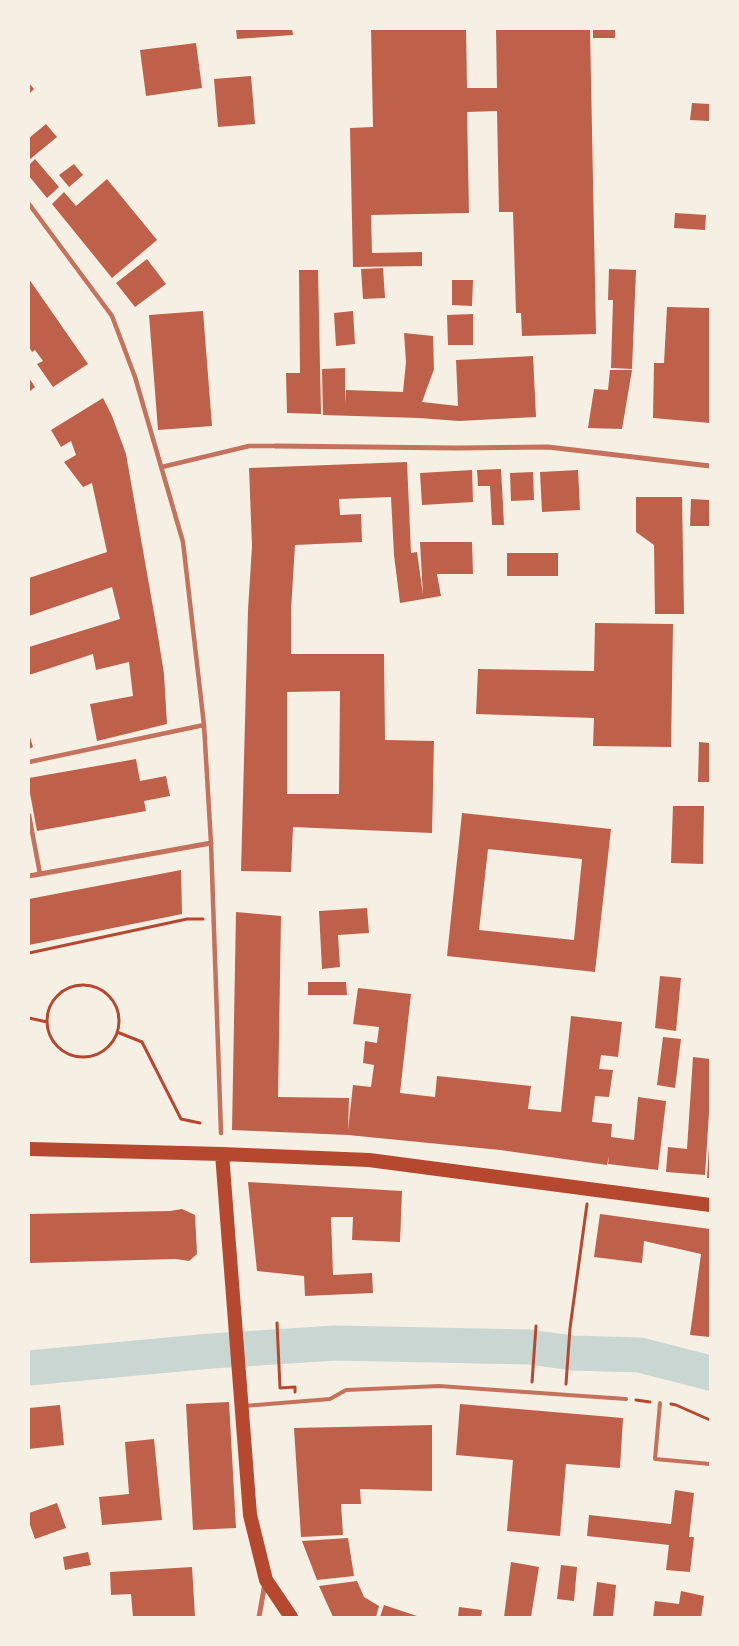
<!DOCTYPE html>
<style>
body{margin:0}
#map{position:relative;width:739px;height:1646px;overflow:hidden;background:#f6efe4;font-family:Arial,sans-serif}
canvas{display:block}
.frame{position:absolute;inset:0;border:30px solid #f6efe4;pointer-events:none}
</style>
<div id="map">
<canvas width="739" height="1646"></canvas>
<div class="frame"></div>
</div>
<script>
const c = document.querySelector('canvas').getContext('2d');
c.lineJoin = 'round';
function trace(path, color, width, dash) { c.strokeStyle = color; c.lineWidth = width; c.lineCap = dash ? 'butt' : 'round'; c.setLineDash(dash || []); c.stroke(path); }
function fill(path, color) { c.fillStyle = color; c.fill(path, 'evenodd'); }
trace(new Path2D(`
 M29,1368L211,1351L335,1343L529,1347L573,1353L640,1355L710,1373`), '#c9d6d2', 35);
fill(new Path2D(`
 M236,29H292L293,35L237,39Z
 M371,29H466L467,88H497L496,29H590L596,334L522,336L521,313H516L513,212H499L497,111L467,112L469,213L371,215L372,253L422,252V266L353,267L350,128L373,127Z
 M593,29H615V38H593Z
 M196,43L202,88L146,96L140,50Z
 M251,76L255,124L218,127L214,79Z
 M29,83L34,89L29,94Z
 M692,103L710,104V121L690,120Z
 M46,124L57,137L29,160V138Z
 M35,159L59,187L47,198L29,176V165Z
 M74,164L83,175L69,187L59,175Z
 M107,179L157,240L112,278L52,204L64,192L76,206Z
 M675,213L706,215L705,230L674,228Z
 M147,259L166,284L135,307L116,283Z
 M383,268L385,298L363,299L361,269Z
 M609,269L636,270L632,369L611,368L613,300H608Z
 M299,270H318L321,414L287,413L286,373H300Z
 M29,279L88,364L53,387L37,364L43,361L35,350L32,352L29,347Z
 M452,280H473L472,306L452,305Z
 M667,307L710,308V423L653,418L654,363H664Z
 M203,311L212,426L158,430L149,315Z
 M353,311L355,344L336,346L334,313Z
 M473,314V345H448L447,315Z
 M404,333L433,336L434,369L422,402L458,406L456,360L533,356L536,417L459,421L419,418L323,415L322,369L345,368V403L346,390L403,392L406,362Z
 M610,370H632L622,429L588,428L594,389L608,390Z
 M29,378L35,387L29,392Z
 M103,398L112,416L126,454L157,630L164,674L167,724L97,741L90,704L133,696L129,662L96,670L93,654L29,675V647L120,619L112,587L29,616V578L107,552L92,483L83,487L64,462L76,455L71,441L61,447L51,430Z
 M407,462L411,553L417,552L423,595L420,542H472L473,574H437L441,596L400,603L394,555L391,497L339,499L340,515L361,514L362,542L295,545L291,610V654H384L385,740L434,741L432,833L293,827L291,872L241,871L248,610L252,546L249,468ZM340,691L339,794H287V692Z
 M501,469L504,525H492L490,486H478L477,470Z
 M472,470L473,502L422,505L420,473Z
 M578,470L580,510L542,512L540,472Z
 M533,472L534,500L511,501L510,473Z
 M636,497H682L684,614H655L654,545L636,532Z
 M691,499L710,500V526H690Z
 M507,553H558V576H507Z
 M595,623L673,624L671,747L593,746L594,718L476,714L478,669L594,671Z
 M29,734L33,747L29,749Z
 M699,742L710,743V782H698Z
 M136,759L140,781L166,776L170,796L144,801L146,811L37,831L29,788V778Z
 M673,806H704L703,864L671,863Z
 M462,813L611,829L595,972L447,956ZM488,849L582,859L574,940L479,930Z
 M181,870L182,914L29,945V899Z
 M367,908L369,933L338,935L340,967L322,969L319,911Z
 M236,912L281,916L278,1097L349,1098L348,1130L353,1085L371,1087L374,1065L363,1063L365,1041L377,1043L379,1027L353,1024L358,988L411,994L400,1093L435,1097L437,1076L531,1086L528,1109L561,1112L571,1016L622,1022L618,1057L601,1055L599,1069L613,1070L609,1097L595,1096L592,1122L612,1124L611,1137L634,1140L638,1097L666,1101L658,1170L608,1164L609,1156L607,1165L500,1150L348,1135L232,1130Z
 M660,976L681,978L676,1031L655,1028Z
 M308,982H346L347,995H308Z
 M663,1037L681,1039L675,1088L657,1085Z
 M693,1057L710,1059V1097L705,1175L666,1172L668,1147L687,1149Z
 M709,1147H710V1178H707Z
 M248,1182L402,1191L400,1242L352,1240L353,1217H331L333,1275L372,1273L373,1293L305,1296L304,1276L257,1271Z
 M182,1209L195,1215L197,1254L189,1261L176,1259L29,1263V1214L170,1211Z
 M600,1214L710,1229V1337L690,1335L701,1254L644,1241L642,1263L594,1257Z
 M229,1402L236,1528L193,1530L186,1404Z
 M460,1404L623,1418L620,1468L566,1464L560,1536L507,1531L513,1460L456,1455Z
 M60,1405L64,1445L29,1449V1408Z
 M432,1425V1491L360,1489L361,1504H341L343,1535L301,1537L294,1428Z
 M154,1439L162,1520L102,1525L99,1497L129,1494L125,1442Z
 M675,1490L694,1493L689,1537H694L690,1572L666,1570L669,1545L587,1536L589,1515L671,1524Z
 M57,1503L66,1528L35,1539L29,1522V1513Z
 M348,1538L354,1576L317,1580L302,1541Z
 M88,1552L91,1565L65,1570L63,1557Z
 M511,1562L539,1567L531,1617H504Z
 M561,1565L577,1567L574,1601L557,1599Z
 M192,1567L195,1617H133L131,1594L111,1595L110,1572Z
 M357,1581L364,1597L379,1606L376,1617H333L319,1586Z
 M597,1582L616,1585L613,1617L593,1616Z
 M681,1591L704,1596L701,1617H653L655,1601L679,1604Z
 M384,1605L420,1617H380Z
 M459,1607L482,1610L481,1617H458Z`), '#bf614a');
trace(new Path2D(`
 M29,953L187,919H203
 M47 1021a36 36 0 1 1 72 0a36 36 0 1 1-72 0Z
 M29,1018L47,1022
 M117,1032L142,1042L181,1119L200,1123
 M277,1323L280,1388L295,1387V1392
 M532,1382L536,1326
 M566,1384L570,1328L587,1204
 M636,1400L650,1402
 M671,1404L676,1405L710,1420`), '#b5482f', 3);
trace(new Path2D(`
 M660,1403L655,1459L710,1464
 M244,1406L330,1399L346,1390L439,1386L626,1399`), '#c5725c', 4);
trace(new Path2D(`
 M29,204L112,316L135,377L183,542L204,725L211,843L221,1133
 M162,467L249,446H276
 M29,762L204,725
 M29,815L40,874`), '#c5725c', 4.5);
trace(new Path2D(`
 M276,446L457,448L548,447L710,466
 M29,876L211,843
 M259,1617L265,1583`), '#c5725c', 5);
trace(new Path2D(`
 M29,1149L222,1154L369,1160L710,1205
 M222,1154L250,1515L266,1580L291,1617`), '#b5482f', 14);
</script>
